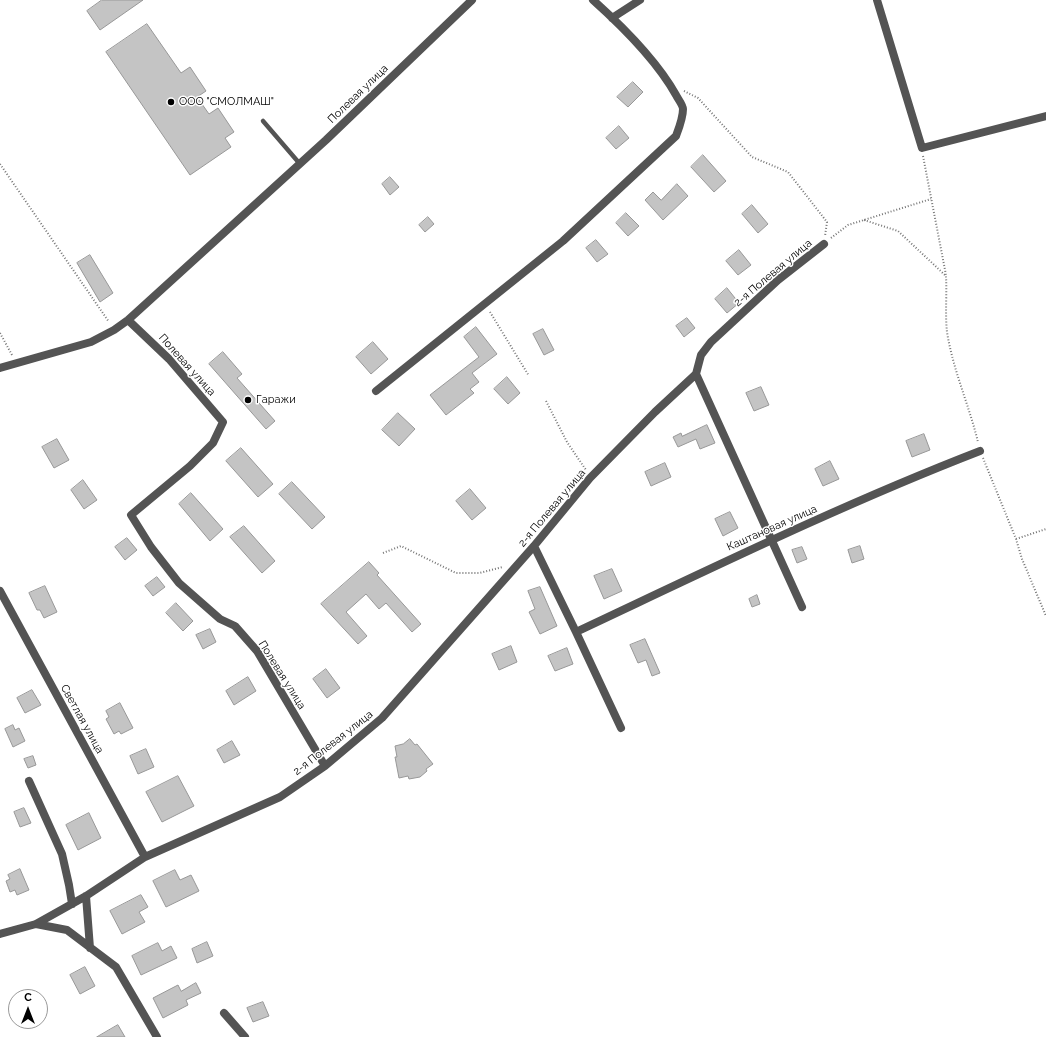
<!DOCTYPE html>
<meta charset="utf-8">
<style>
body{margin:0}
#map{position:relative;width:1046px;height:1037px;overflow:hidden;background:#fff;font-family:Raleway,sans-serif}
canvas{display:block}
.north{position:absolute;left:8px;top:989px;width:40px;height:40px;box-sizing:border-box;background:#fff;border:1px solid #999;border-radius:50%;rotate:0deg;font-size:11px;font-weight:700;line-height:16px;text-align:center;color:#000}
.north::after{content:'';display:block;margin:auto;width:14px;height:18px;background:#000;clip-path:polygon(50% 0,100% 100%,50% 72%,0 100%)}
</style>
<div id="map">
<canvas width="1046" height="1037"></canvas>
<div class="north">С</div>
</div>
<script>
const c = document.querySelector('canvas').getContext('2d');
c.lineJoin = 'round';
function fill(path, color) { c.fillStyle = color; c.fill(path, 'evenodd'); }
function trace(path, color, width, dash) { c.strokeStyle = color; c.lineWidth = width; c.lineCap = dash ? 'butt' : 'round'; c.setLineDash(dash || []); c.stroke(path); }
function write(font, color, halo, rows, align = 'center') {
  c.font = font + ' Raleway,sans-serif'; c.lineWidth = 3; c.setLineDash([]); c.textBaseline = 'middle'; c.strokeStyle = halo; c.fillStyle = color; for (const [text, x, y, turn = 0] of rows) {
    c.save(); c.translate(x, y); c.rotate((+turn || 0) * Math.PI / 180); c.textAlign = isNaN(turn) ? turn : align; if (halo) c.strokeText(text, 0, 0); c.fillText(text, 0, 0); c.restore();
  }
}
const building = new Path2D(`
 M102,0H143L100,30L87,11Z
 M147,24L181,73L190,67L206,91L197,97L209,114L218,108L234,132L225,138L231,147L190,175L106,52Z
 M633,82L643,92L628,107L617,97Z
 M619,126L629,138L616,149L606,138Z
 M703,155L726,181L714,192L691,167Z
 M390,177L399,187L390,195L382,184Z
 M677,184L688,196L663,220L645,200L653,192L661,200Z
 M752,205L768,224L758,233L742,214Z
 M626,213L639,226L628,236L616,223Z
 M428,217L434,224L425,232L419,225Z
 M596,240L608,254L597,262L586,248Z
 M739,250L751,265L738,275L726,261Z
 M90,255L113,293L100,302L77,263Z
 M727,288L739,303L727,313L715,299Z
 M687,318L695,328L684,337L676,326Z
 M476,327L497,354L472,373L479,382L470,389L474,393L446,415L430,395L479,357L464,337Z
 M543,329L554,350L544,355L533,334Z
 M373,342L388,359L371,374L356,357Z
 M223,352L242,374L237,378L275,421L266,429L209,364Z
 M507,377L520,393L508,404L494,389Z
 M761,387L769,405L754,411L746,393Z
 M398,413L415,429L399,446L382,430Z
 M707,425L715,443L700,449L696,439L678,447L673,437L681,433L682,436Z
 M924,434L930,450L912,457L906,441Z
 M57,439L69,460L54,468L42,447Z
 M241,448L273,484L258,497L226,461Z
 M830,461L839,479L823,486L815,469Z
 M665,463L671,477L651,486L645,472Z
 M83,480L97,500L84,509L71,490Z
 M292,482L325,517L312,529L279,494Z
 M470,489L486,508L472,520L456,501Z
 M191,493L223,529L210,541L179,504Z
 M730,512L738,528L723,536L715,519Z
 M244,526L275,561L262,573L230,537Z
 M127,538L137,550L125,560L115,547Z
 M860,546L864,559L852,563L848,550Z
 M802,547L807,559L797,563L792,550Z
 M369,562L379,573L377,575L421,624L412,632L386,603L379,609L366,594L346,612L367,636L358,644L321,604Z
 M612,569L622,591L604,599L594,576Z
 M157,577L165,587L153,596L145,586Z
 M45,586L57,612L44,618L40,610H37L29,593Z
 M540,587L557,626L540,634L529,612L535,609L528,591Z
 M757,595L760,604L752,607L749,599Z
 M176,603L193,621L183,631L166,613Z
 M210,629L216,642L203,649L196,635Z
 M645,639L660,673L652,676L646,660L638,663L630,645Z
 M511,646L517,662L499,670L492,654Z
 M567,648L573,664L555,671L548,656Z
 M326,669L340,688L327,698L313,679Z
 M248,677L256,691L234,705L226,691Z
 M32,690L41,705L25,713L17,698Z
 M120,703L133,728L121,734L119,731L114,734L106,719L109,717L106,711Z
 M13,725L15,730L19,728L25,741L13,747L5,729Z
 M410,739L415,745L417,744L433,764L426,769L427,771L420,777L409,779L408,776L399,778L395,757H397L395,746L403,744Z
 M232,741L240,755L224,763L217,750Z
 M146,749L154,767L138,774L130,756Z
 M33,756L36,765L28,768L24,759Z
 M178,776L194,806L162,822L146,792Z
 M24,808L31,823L20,827L14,812Z
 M89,813L101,838L78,850L66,825Z
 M20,869L29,890L17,895L15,890L10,892L6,881L10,879L8,875Z
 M175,870L180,880L191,875L199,891L166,907L153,881Z
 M141,895L148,907L139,912L145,922L122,934L110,911Z
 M207,942L213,956L197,963L192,949Z
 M158,943L162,951L171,946L177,958L141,975L132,956Z
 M85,967L95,986L80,994L70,975Z
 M196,983L201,993L186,1000L188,1005L163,1018L153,998L178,985L181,991Z
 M263,1002L269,1016L253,1022L247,1008Z
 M118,1025L125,1037H97Z`);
fill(building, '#c4c4c4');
trace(building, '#989898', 1);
trace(new Path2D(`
 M684,91L698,98L752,157L788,172L827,222L825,236
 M923,156L946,275
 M0,164L109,322
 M864,220L898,231L946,276C947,294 945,314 947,332C953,370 969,405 978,442
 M831,238L848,225L931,199
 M490,312L529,376
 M0,333L12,355
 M546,401L567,442L586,470
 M983,458L1016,539L1022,559L1046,616
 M1016,539L1046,529
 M383,553L401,546L456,573H479L503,567`), '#767676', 2, [1, 2]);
trace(new Path2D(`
 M263,121L300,164`), '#545454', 4.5);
trace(new Path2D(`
 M877,0L922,148L1046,116
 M612,18L640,0
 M128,320L169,359L223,422L213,443L190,466L131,515L151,547L179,583L220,619L235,626L257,651L325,766
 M0,368L91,342L114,330L128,320L326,140L472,0
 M696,374L802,607
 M376,391L563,241L676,136C679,128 683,118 683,109C683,105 678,99 676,95C657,61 622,26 593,0
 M534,546L576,632L621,728
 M0,591L145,857
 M576,632C710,569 843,504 980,451
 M29,781L62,854L69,885L72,904
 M86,896L90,948
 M36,924L67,930L116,967L157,1037
 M0,934L36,924L86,896L145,857L280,797L325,766L382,718L534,546L590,478L655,412L696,374L701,355L711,342L778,280L824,244
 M224,1013L245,1037`), '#545454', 8);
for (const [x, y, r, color] of [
 [171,102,4,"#000"],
 [248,400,4,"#000"]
]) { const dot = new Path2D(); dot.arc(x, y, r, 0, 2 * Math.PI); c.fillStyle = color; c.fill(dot); trace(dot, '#fff', 1.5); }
write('11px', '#000', '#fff', [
 ["Полевая улица",358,94,-44],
 ["2-я Полевая улица",773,273,-40],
 ["Полевая улица",187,365,48],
 ["2-я Полевая улица",552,508,-50],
 ["Каштановая улица",772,528,-24],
 ["Полевая улица",282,675,58],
 ["Светлая улица",82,719,61],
 ["2-я Полевая улица",333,743,-38]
]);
write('11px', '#000', '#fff', [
 ["ООО \"СМОЛМАШ\"",179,102],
 ["Гаражи",256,400]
], 'left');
</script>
